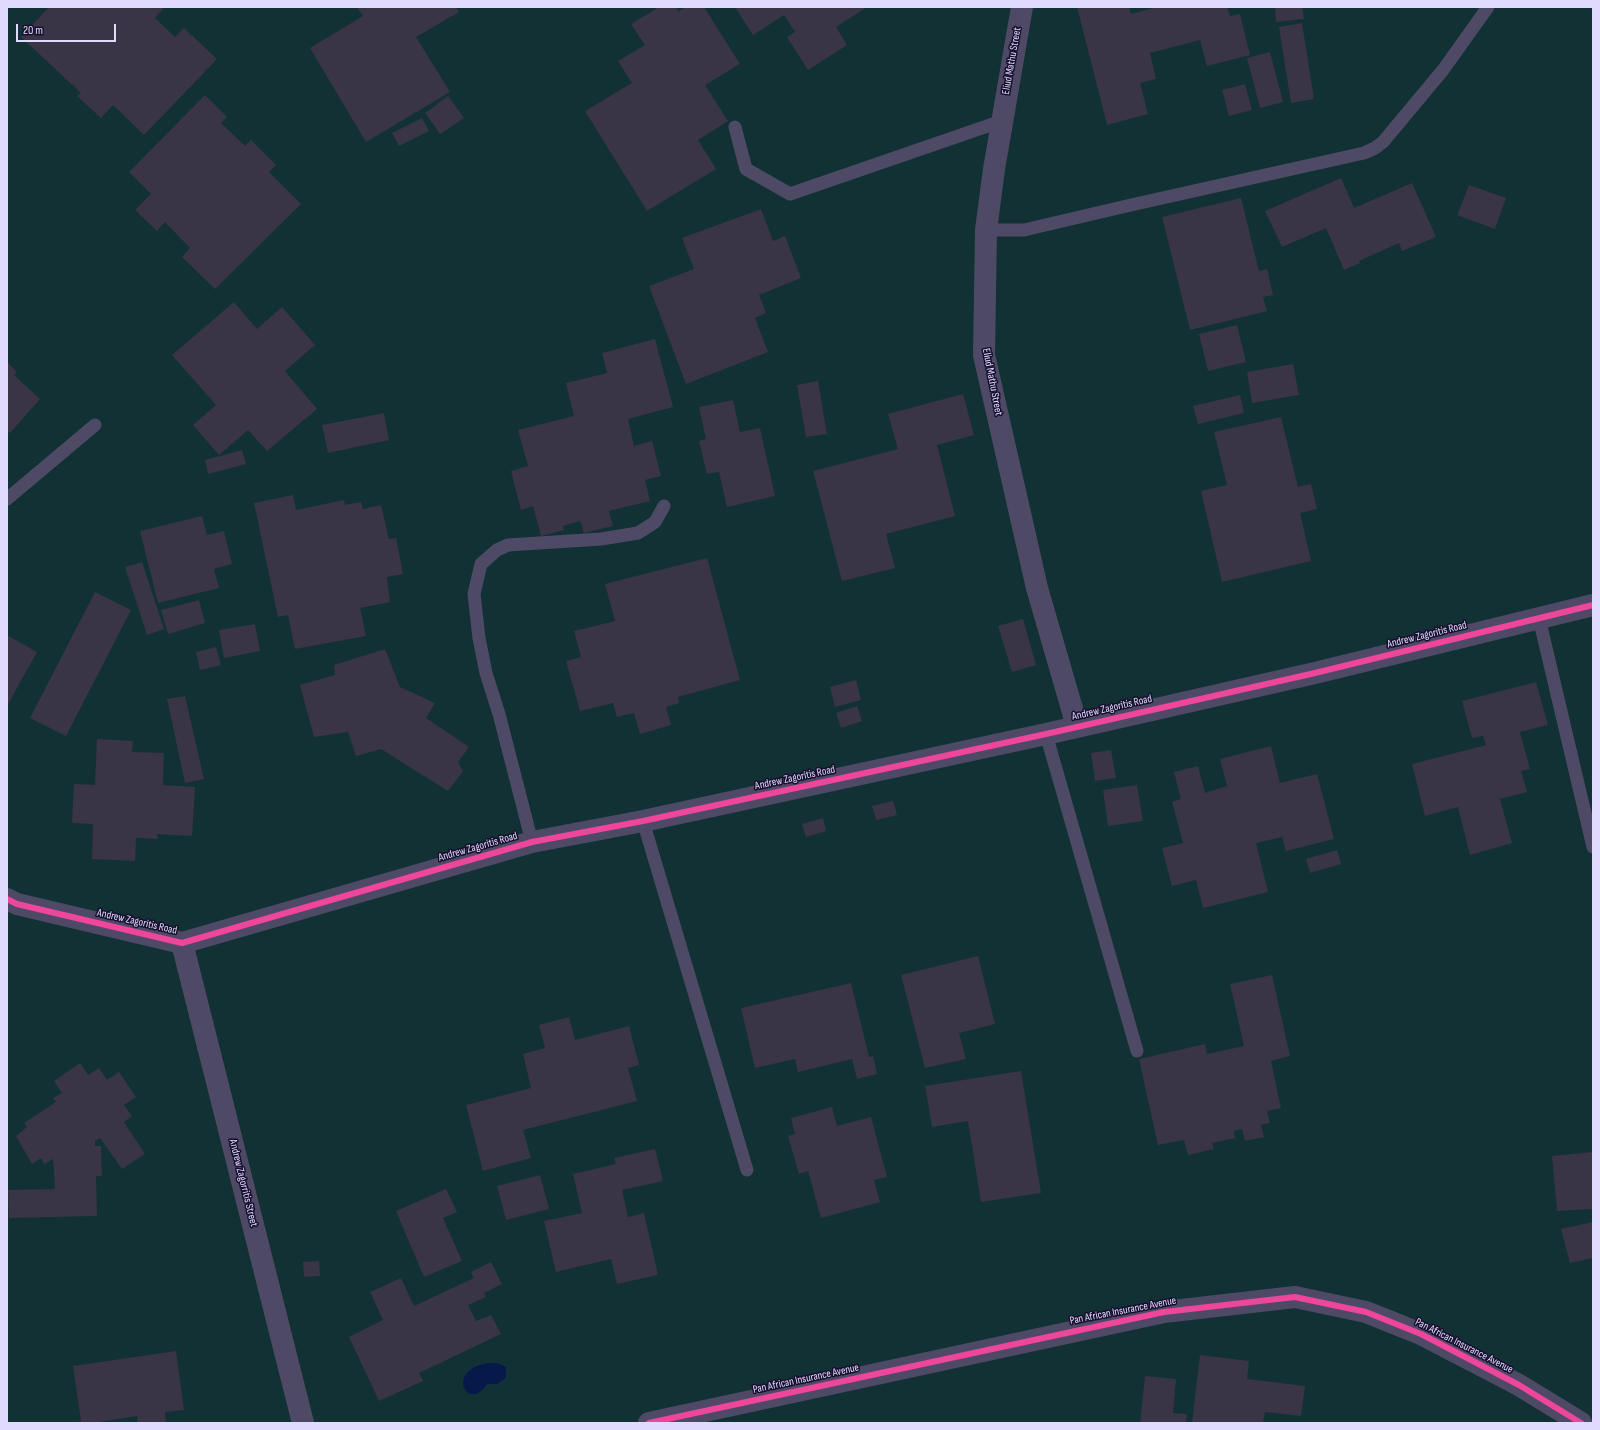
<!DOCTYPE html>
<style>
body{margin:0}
#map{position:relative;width:1600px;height:1430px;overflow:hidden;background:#1a1525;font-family:"Sofia Sans Condensed",sans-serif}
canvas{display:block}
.frame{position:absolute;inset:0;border:8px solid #e1daff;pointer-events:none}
.scale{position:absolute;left:16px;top:24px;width:100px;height:18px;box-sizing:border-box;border:2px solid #e1daff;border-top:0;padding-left:5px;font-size:12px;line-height:14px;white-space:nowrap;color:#e1daff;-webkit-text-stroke:3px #160e2c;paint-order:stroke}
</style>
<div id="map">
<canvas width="1600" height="1430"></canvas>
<div class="frame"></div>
<div class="scale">20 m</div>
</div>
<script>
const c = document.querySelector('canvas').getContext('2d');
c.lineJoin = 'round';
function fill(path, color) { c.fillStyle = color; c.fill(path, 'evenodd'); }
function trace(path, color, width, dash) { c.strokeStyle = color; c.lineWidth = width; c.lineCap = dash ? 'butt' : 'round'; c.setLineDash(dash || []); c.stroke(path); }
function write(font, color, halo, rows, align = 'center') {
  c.font = font + ' "Sofia Sans Condensed",sans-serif'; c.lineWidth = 3; c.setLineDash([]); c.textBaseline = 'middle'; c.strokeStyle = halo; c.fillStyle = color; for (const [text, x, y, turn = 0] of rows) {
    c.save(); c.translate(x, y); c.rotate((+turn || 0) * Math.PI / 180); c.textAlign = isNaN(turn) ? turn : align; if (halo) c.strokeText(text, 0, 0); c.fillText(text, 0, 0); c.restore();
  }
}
fill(new Path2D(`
 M7,7H1593V1423H7Z`), '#123135');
fill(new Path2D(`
 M488,1363H497L506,1367V1378L497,1384H487C485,1387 482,1391 478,1393C462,1401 451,1369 488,1363Z`), '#07194a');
fill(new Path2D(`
 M49,7H161L163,9L155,18L175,37L184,28L217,59L144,135L113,105L101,118L77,96L81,93L21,37Z
 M357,7H456L459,12L416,37L450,92L366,142L310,48L363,16Z
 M659,7H676L679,11L686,7H704L740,64L705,85L728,121L698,140L716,169L647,211L585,111L632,83L618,61L645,45L631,24Z
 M735,7H867L836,27L847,45L808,70L787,37L795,32L784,15L753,35Z
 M1077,7H1129L1131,14L1157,7H1227L1230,16L1240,14L1250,55L1207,66L1200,40L1150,53L1156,79L1140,83L1148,114L1107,125Z
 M1275,7H1302L1304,19L1276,22Z
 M1302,23L1314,99L1291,103L1279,27Z
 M1270,52L1283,102L1260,108L1247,58Z
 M1245,84L1252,110L1229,116L1222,90Z
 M205,95L227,117L221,123L245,146L251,140L276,165L269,172L301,204L215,289L182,257L190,248L165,222L157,231L135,210L151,194L129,172Z
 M448,96L464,118L440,134L425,113Z
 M422,118L429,131L399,146L392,133Z
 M1341,178L1354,208L1412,183L1436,237L1402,251L1399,243L1359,261L1360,263L1344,270L1326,228L1282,247L1265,211Z
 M1469,185L1506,198L1495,229L1457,215Z
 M1241,198L1259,271L1267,269L1273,295L1263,297L1267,311L1190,330L1162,217Z
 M761,209L773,241L785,236L801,278L759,295L766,313L755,318L768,352L686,384L649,286L694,269L682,238Z
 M234,302L257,329L282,307L315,345L285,371L317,409L267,451L248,430L219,455L193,425L216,405L172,355Z
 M1237,325L1246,362L1208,371L1199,334Z
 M655,339L673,407L628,419L634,446L652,441L661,476L645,480L650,501L609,511L613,526L584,533L580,521L563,526L564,530L541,536L533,506L521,510L511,471L528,466L518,430L574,416L566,383L607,373L602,353Z
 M7,362L17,372L14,375L40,399L10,433L7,431Z
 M1293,364L1299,395L1252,403L1247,372Z
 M818,381L827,434L806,437L797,385Z
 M963,394L974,435L937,445L955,516L886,534L895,568L842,581L813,471L898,449L888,414Z
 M1240,395L1244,413L1198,424L1193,406Z
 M733,400L740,432L760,428L775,496L727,507L719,472L707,474L699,441L706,439L699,407Z
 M384,413L389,440L328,453L322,425Z
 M1281,417L1298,487L1311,484L1317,509L1300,513L1311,561L1222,582L1201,491L1227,485L1214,432Z
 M242,450L246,464L208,474L205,460Z
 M293,495L296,510L344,500L345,505L361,502L363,509L381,505L389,539L396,538L403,574L387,577L390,602L360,608L366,636L295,649L288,615L278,617L254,503Z
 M202,516L207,535L224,531L232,564L214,569L219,588L158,603L140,531Z
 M707,558L740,680L678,697L679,703L666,707L671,725L640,734L634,713L617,717L613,703L580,711L566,661L581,657L574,631L615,621L605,584Z
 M142,562L164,629L147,635L125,567Z
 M95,592L131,610L66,736L30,718Z
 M199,600L205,623L168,634L161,610Z
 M1023,619L1036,665L1012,672L998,626Z
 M255,624L260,651L224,658L219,630Z
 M7,635L37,652L7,706Z
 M216,647L221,665L200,670L196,652Z
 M385,649L400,687L435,703L426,718L469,747L458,762L463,771L448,791L381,749L356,756L348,732L314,737L300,685L335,675L334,665Z
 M856,680L861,700L835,707L830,687Z
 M1536,682L1548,725L1520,732L1530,769L1521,771L1527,792L1500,799L1512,843L1470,855L1458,807L1425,816L1412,764L1486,745L1483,736L1472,738L1462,701Z
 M185,696L204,779L185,783L167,699Z
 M857,706L862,721L841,728L836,713Z
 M97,739L133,741L132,752L164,753L163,785L195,787L192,836L157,834L158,839L136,838L135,861L92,859L93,824L72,823L74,784L95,785Z
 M1271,746L1280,783L1317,774L1334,839L1286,851L1282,837L1256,843L1268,892L1203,908L1196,880L1172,886L1162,848L1183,843L1172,802L1181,799L1174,772L1198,766L1205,793L1227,786L1220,759Z
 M1111,750L1116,778L1095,781L1091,753Z
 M1137,785L1143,821L1108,826L1103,790Z
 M893,801L897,815L876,820L872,806Z
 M823,818L826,831L806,837L802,824Z
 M1337,850L1341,864L1310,873L1306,859Z
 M978,956L995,1024L959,1033L966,1059L925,1068L901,975Z
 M1272,975L1290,1056L1271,1061L1281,1108L1267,1111L1270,1123L1261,1125L1264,1137L1245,1141L1242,1129L1234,1131L1235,1138L1212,1143L1214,1149L1188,1155L1184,1140L1158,1145L1139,1059L1205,1044L1207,1054L1244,1046L1230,984Z
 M851,983L869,1057L873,1056L877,1074L857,1079L852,1059L798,1072L795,1059L755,1068L741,1008Z
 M569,1017L575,1040L629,1026L639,1065L628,1068L637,1101L523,1130L531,1158L483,1171L466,1105L531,1088L523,1054L545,1048L539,1025Z
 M80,1063L88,1075L99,1068L107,1080L119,1072L136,1097L124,1105L132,1116L124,1122L145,1154L122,1169L100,1138L95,1141V1146H101L102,1176H96L97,1216L9,1218L8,1190L55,1189L53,1159L44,1164L41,1158L32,1164L16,1136L27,1127L24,1123L56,1102L53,1098L62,1093L54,1081Z
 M1021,1071L1041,1193L981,1202L968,1121L932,1127L925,1086Z
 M832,1107L837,1126L871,1117L887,1177L874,1180L880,1202L821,1218L808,1171L799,1174L788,1136L795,1134L791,1118Z
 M655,1149L663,1181L622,1190L628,1217L644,1213L658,1275L617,1284L611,1259L556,1272L544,1221L582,1213L573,1174L616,1164L614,1158Z
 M1593,1152V1209L1557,1211L1552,1156Z
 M540,1175L549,1209L506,1220L497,1186Z
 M446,1189L457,1212L443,1218L462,1261L424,1277L396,1211Z
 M1593,1222V1258L1570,1263L1561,1229Z
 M319,1261L320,1276L304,1277L303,1262Z
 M491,1262L502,1284L484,1293L486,1297L468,1305L476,1321L491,1315L501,1334L419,1373L423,1381L379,1401L349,1337L383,1320L370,1292L401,1278L414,1306L474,1278L471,1272Z
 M176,1351L184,1410L165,1412L166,1423H138L137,1416L93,1423H75L81,1421L73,1366Z
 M1200,1355L1249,1361L1247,1379L1305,1386L1301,1416L1265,1412L1263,1423H1192Z
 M1145,1376L1176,1379L1173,1413L1187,1414L1186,1423H1140Z`), '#393446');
trace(new Path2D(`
 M735,127L746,169L790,194L1002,121
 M986,230H1024L1131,205L1364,153L1375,148L1383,142L1443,70L1488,7
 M7,499L95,425
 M1539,618L1593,847
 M1046,734L1137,1051
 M643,821L747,1170
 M532,842L499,714L486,673L479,638L474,594L481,564L497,550L508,545L601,539L638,533L655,522L664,506`), '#4e4a66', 13);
trace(new Path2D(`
 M1022,7L994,169L986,230L984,355L1037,588L1077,726
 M7,899L17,904L182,943L532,842L643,821L1046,734L1315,673L1593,605
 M182,943L303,1423
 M649,1423L1164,1312L1295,1297L1366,1312L1421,1334L1519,1385L1581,1423`), '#4e4a66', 22);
trace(new Path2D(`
 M7,899L17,904L182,943L532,842L643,821L1046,734L1315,673L1593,605
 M649,1423L1164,1312L1295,1297L1366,1312L1421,1334L1519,1385L1581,1423`), '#ed469a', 6);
write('11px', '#e1daff', '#160e2c', [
 ["Eliud Mathu Street",1012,61,-80],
 ["Eliud Mathu Street",992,382,79],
 ["Andrew Zagoritis Road",1427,635,-14],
 ["Andrew Zagoritis Road",1112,708,-13],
 ["Andrew Zagoritis Road",795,778,-12],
 ["Andrew Zagoritis Road",478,847,-16],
 ["Andrew Zagoritis Road",137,922,13],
 ["Andrew Zagorritis Street",243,1183,76],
 ["Pan African Insurance Avenue",1123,1311,-11],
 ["Pan African Insurance Avenue",1464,1346,27],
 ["Pan African Insurance Avenue",806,1379,-12]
]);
</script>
